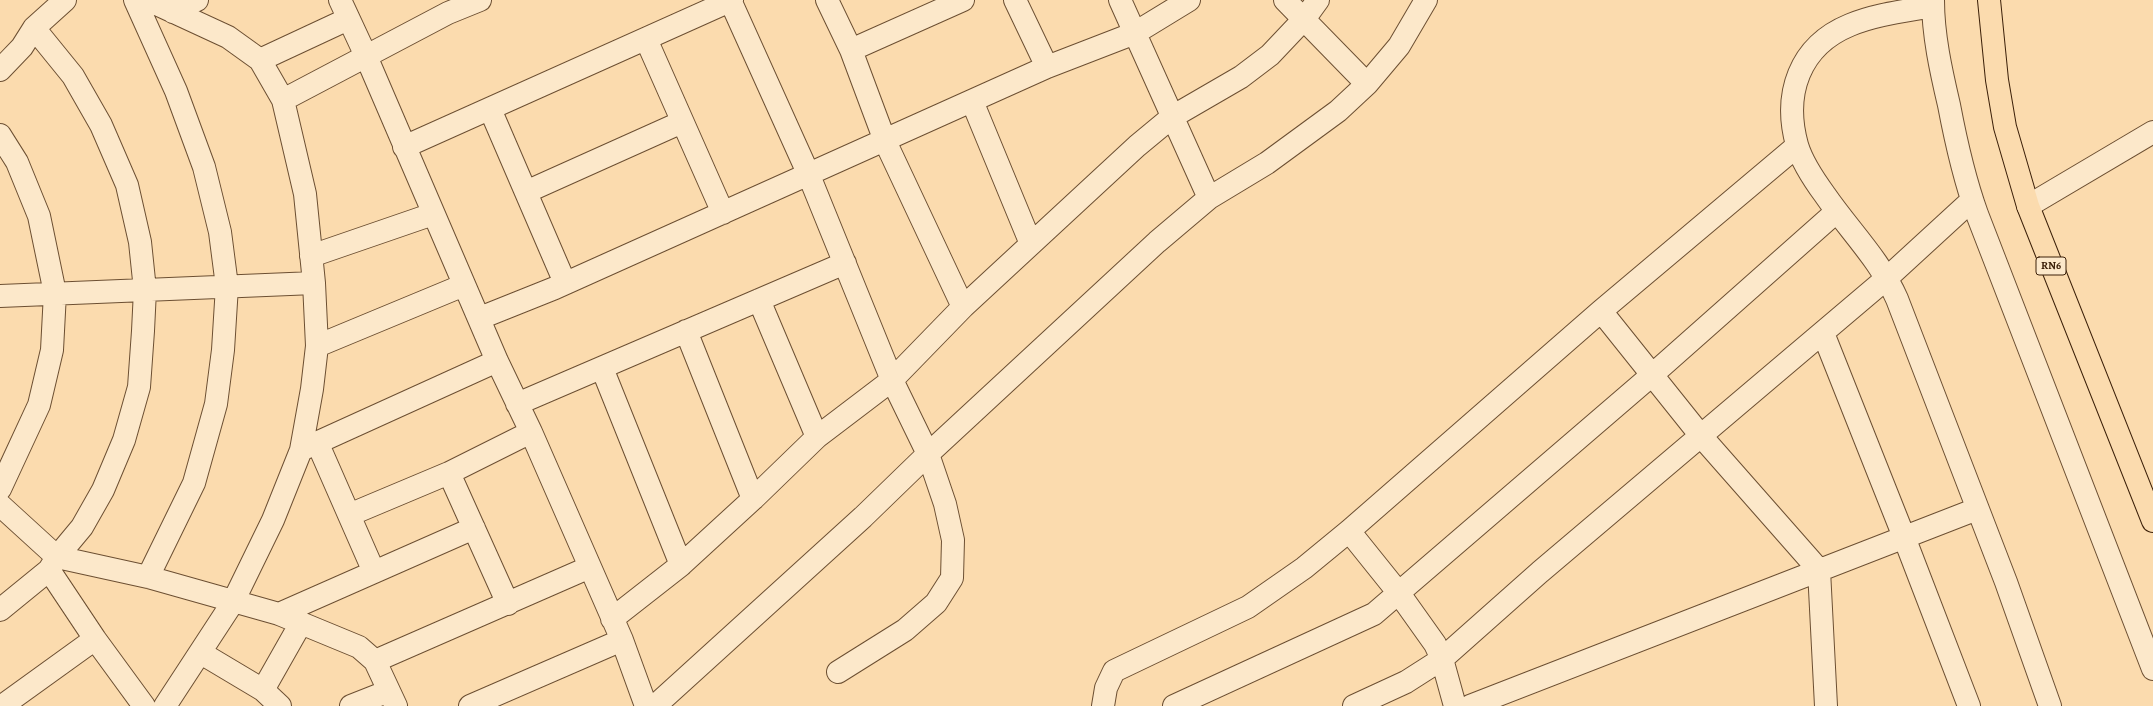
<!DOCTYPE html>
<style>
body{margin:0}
canvas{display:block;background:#fbdbae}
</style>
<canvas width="2153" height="706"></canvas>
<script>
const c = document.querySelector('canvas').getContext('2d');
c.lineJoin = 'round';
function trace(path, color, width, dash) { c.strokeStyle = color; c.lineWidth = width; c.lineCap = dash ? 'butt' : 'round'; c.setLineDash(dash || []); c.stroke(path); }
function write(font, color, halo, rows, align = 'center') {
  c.font = font + ' Alegreya,serif'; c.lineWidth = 4; c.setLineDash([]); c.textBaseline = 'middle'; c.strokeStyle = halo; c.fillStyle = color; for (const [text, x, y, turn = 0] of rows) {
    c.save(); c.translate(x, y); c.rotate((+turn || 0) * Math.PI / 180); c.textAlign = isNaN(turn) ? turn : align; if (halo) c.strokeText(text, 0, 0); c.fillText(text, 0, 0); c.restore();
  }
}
const minor = new Path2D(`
 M135,0L176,91L204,167L220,232L227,286L223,350L216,404L194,483L148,577
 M148,0L228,37L260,60L283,100L305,194L314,283L317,346L312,389L301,450L273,520L233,602L165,706
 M340,0L366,56L497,361L531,432L622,640L646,706
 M730,0L808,173L892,380L928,454L945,504L953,540L952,578L936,603L905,630L838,672
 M827,0L851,50L885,141L963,307
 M1015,0L1047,67
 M1120,0L1209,198
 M1285,0L1367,84
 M1933,0C1933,35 1941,71 1949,105C1956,142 1964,178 1977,214L2153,669
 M1933,6C1906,11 1876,14 1850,25C1799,46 1783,94 1797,145C1802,162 1814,180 1825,195C1849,230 1880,260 1897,299L2006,582L2050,706
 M173,12L197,0
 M646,39L723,213
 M851,50L963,0
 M260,60L348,19
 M0,70L22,47L34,28L65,0
 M283,100L448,13L480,0
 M972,101L1031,244
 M490,109L565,283
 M0,135L17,162L39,216L55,293L52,350L39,405L0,489
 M404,147L732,0
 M526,192L682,122
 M2028,206L2153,132
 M311,256L433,214
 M0,296L314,283
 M759,300L817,437
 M1601,311L1701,436L1819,570L1826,706
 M480,318L555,288L1047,67L1135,33L1189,0
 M686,331L753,499
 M1823,333L1904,537L1969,706
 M317,346L464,285
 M602,368L681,565
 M517,404L845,263
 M317,442L374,572
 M301,450L497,361
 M449,473L508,604
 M0,505L57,557L148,577L279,614L359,647L375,661L396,706
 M349,515L449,473L531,432
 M1349,531L1398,592L1435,644L1442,659L1455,706
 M49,570L95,639L144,706
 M0,610L49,570L57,557L82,527L103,490L124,440L139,387L143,331L145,290L140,242L127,185L101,125L73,76L34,28
 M279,614L474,528
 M612,619L681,565L753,499L817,437L892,380L963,307L1137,146L1172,117L1241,77L1270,55L1305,18L1318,0
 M201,653L263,690L280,706
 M375,661L590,567
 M263,690L301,623
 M2,706L95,639
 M351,706L389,691
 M470,706L622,640
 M655,706L863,517L928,454L1157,242L1209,198L1267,163L1338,111L1367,84L1399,46L1426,0
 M1103,706L1106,688L1114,671L1248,607L1304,568L1349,531L1601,311L1797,146
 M1174,706L1374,614L1652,375L1836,212
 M1354,706L1406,682L1442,659L1540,572L1887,278L1972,200
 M1470,706L1977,509`);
const major = new Path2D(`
 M1989,0L1997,80L2005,127L2028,206L2153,521`);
trace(minor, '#6c4f32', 24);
trace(major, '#3c2009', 24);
trace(minor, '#fce8ca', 22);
trace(major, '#fbdbae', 22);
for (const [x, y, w] of [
 [2051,266,30]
]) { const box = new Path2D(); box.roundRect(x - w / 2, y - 9, w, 18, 3); c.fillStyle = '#fce8ca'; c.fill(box); trace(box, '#3c2009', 1); }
write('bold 11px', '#3c2009', null, [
 ["RN6",2051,266]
]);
</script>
